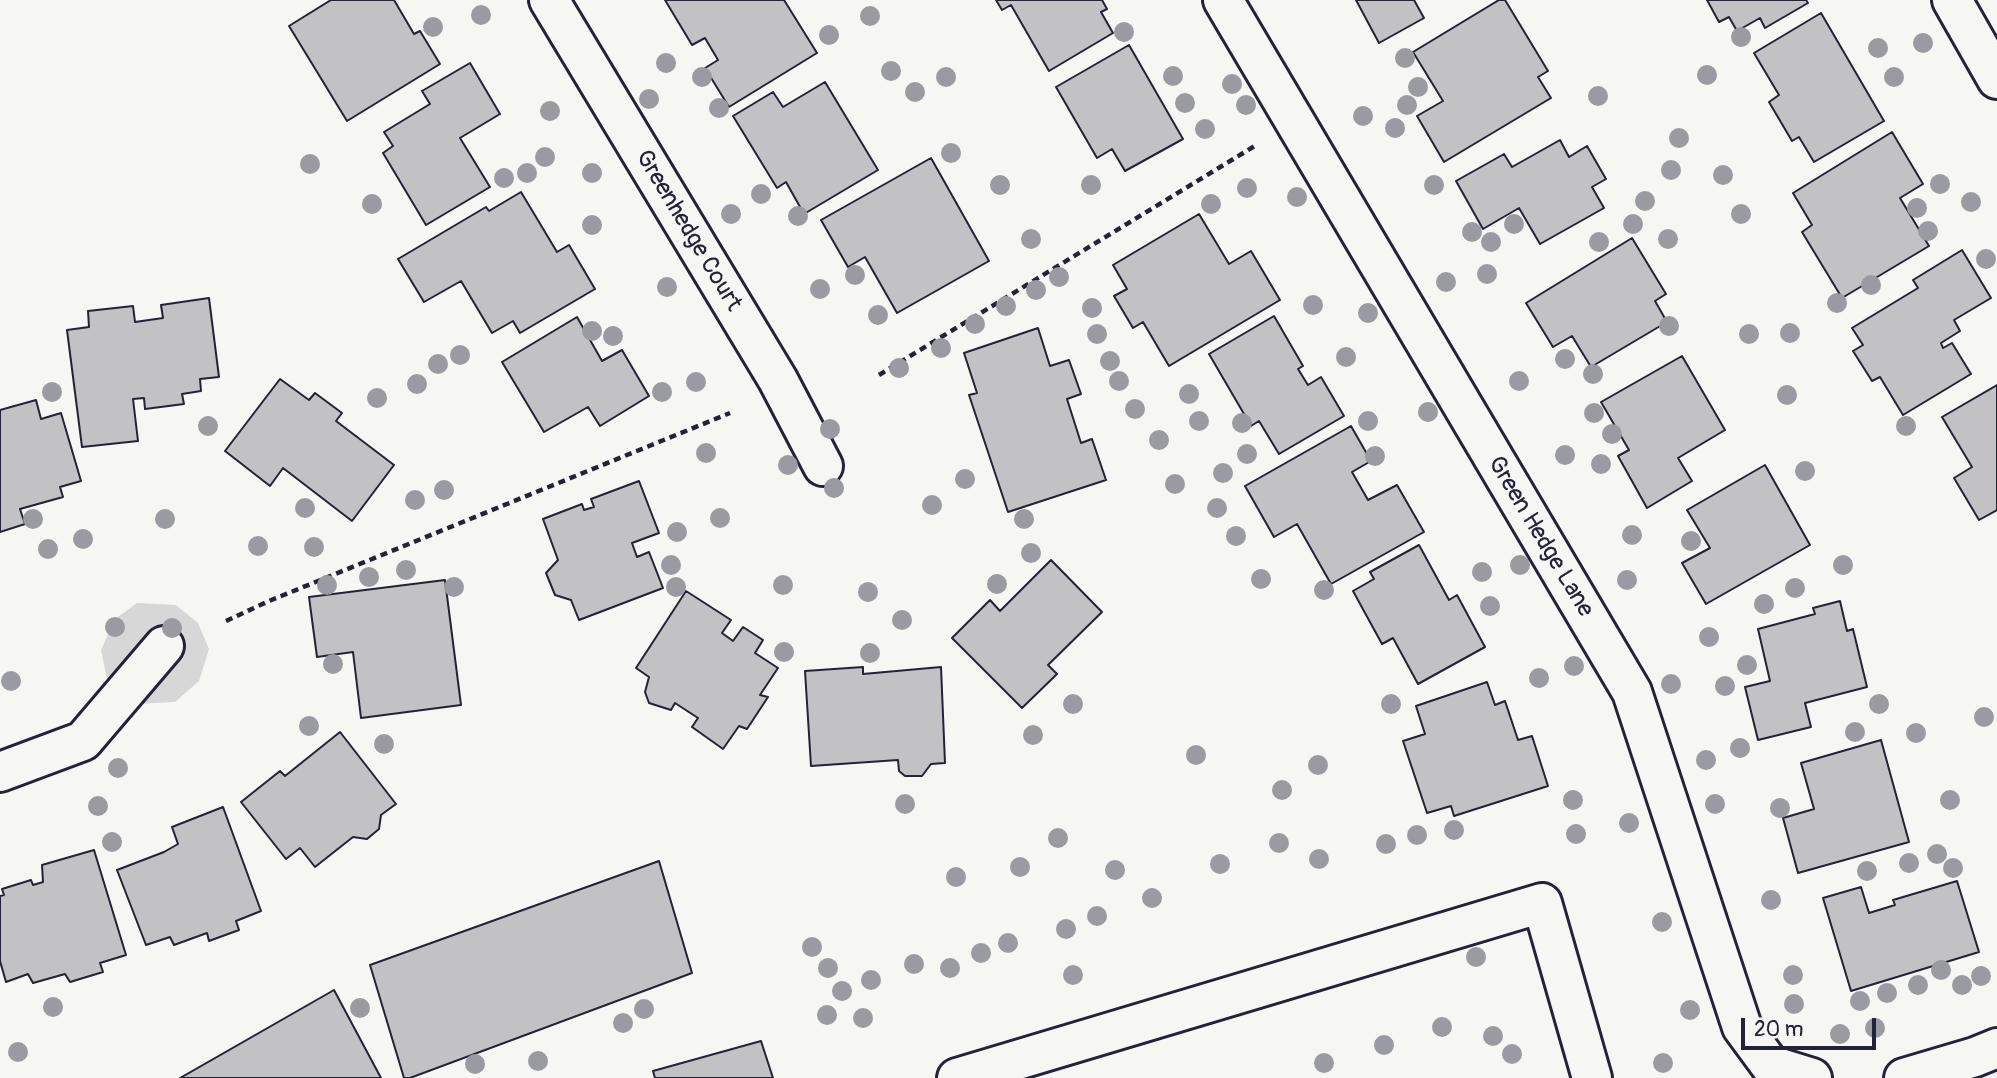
<!DOCTYPE html>
<style>
body{margin:0}
#map{position:relative;width:1997px;height:1078px;overflow:hidden;background:#f6f6f2;font-family:Pangolin,sans-serif}
canvas{display:block}
.scale{position:absolute;left:1741px;top:1018px;width:135px;height:32px;box-sizing:border-box;border:4px solid #22223b;border-top:0;padding-left:9px;font-size:21px;line-height:24px;white-space:nowrap;color:#22223b;-webkit-text-stroke:5px #f6f6f2;paint-order:stroke}
</style>
<div id="map">
<canvas width="1997" height="1078"></canvas>
<div class="scale">20 m</div>
</div>
<script>
const c = document.querySelector('canvas').getContext('2d');
c.lineJoin = 'round';
function fill(path, color) { c.fillStyle = color; c.fill(path, 'evenodd'); }
function trace(path, color, width, dash) { c.strokeStyle = color; c.lineWidth = width; c.lineCap = dash ? 'butt' : 'round'; c.setLineDash(dash || []); c.stroke(path); }
function write(font, color, halo, rows, align = 'center') {
  c.font = font + ' Pangolin,sans-serif'; c.lineWidth = 7; c.setLineDash([]); c.textBaseline = 'middle'; c.strokeStyle = halo; c.fillStyle = color; for (const [text, x, y, turn = 0] of rows) {
    c.save(); c.translate(x, y); c.rotate((+turn || 0) * Math.PI / 180); c.textAlign = isNaN(turn) ? turn : align; if (halo) c.strokeText(text, 0, 0); c.fillText(text, 0, 0); c.restore();
  }
}
fill(new Path2D(`
 M137,603L176,605L198,623L209,649L199,681L175,702L136,704L108,684L101,650L115,619Z`), '#d7d7d7');
const building = new Path2D(`
 M331,0H394L414,34L420,31L440,64L347,121L289,26Z
 M665,0H784L817,53L729,107L705,68L718,60L705,38L692,45Z
 M996,0H1102L1107,9L1101,12L1113,33L1049,71L1011,5L1002,10Z
 M1356,0H1414L1424,18L1379,43Z
 M1499,0H1505L1548,71L1538,77L1551,98L1444,162L1417,116L1443,101L1413,52Z
 M1707,0H1806L1808,3L1765,28L1760,18L1737,31L1729,17L1719,22Z
 M1821,13L1884,121L1814,162L1799,137L1792,141L1769,102L1779,95L1754,53Z
 M1129,45L1183,139L1125,171L1112,149L1097,158L1056,87Z
 M470,63L500,114L460,138L490,187L426,225L383,153L393,146L384,132L430,104L422,91Z
 M825,82L878,170L804,214L786,182L777,188L733,116L773,92L783,107Z
 M1892,132L1923,184L1900,198L1929,246L1842,298L1802,232L1812,225L1793,193Z
 M1560,140L1569,157L1587,146L1606,179L1592,187L1604,208L1540,244L1519,208L1483,229L1456,181L1504,154L1512,167Z
 M931,158L989,261L897,313L865,257L848,267L821,220Z
 M521,192L557,252L569,245L595,289L520,333L513,321L492,333L461,281L424,302L398,259L486,207L489,211Z
 M1199,214L1229,264L1251,251L1280,300L1169,366L1143,322L1133,328L1114,296L1127,289L1113,265Z
 M1632,238L1666,294L1655,301L1667,322L1591,367L1572,336L1553,347L1526,303Z
 M1962,250L1991,298L1954,320L1960,331L1941,343L1943,348L1952,343L1971,374L1903,415L1880,377L1872,381L1853,351L1863,345L1852,328L1918,288L1913,280Z
 M209,298L219,377L200,379L201,391L182,394L184,404L145,409L144,398L133,399L138,441L82,447L67,330L89,327L88,311L133,306L135,322L163,318L161,305Z
 M1274,316L1303,366L1298,369L1308,385L1321,377L1344,416L1279,454L1259,421L1251,426L1209,354Z
 M577,317L602,361L622,350L649,396L600,426L588,407L544,432L502,362Z
 M1038,328L1050,366L1069,360L1081,394L1067,399L1081,443L1092,439L1106,480L1008,512L969,395L977,393L964,353Z
 M1682,356L1725,430L1678,458L1692,481L1647,508L1618,456L1629,450L1601,402Z
 M280,379L309,400L315,393L342,413L336,421L394,465L352,521L283,468L270,486L225,451Z
 M1997,385V510L1979,520L1954,478L1972,467L1942,417Z
 M36,400L41,419L61,413L81,481L60,487L63,497L20,509L25,524L0,532V410Z
 M1351,426L1371,461L1352,472L1368,500L1397,485L1424,532L1331,584L1297,524L1274,537L1245,486Z
 M1765,465L1810,545L1706,604L1682,563L1710,548L1687,510Z
 M639,481L659,533L632,543L637,557L649,552L663,588L579,620L571,600L555,595L546,573L558,560L543,519L582,504L584,510L594,507L591,499Z
 M1419,545L1449,600L1457,595L1485,647L1418,684L1393,638L1382,644L1353,591L1374,579L1370,572Z
 M1051,560L1102,612L1048,665L1057,674L1022,708L952,638L990,600L1000,611Z
 M445,580L461,705L361,718L353,652L317,657L309,597Z
 M686,591L731,620L722,633L733,641L743,627L763,640L755,653L778,668L760,695L768,697L747,729L739,726L723,749L692,727L698,718L675,703L671,710L649,703L645,692L649,677L636,668Z
 M1840,601L1847,631L1853,629L1867,687L1805,703L1811,727L1758,740L1745,687L1770,681L1758,629L1815,614L1813,608Z
 M863,667V674L941,667L945,763L931,764L922,776H905L899,771L898,760L811,766L805,671Z
 M1487,682L1495,705L1505,701L1518,740L1532,736L1548,786L1454,816L1451,806L1427,813L1403,741L1425,734L1416,706Z
 M340,732L396,804L381,815L379,829L367,839L353,837L315,867L300,848L286,859L241,802L280,771L285,776Z
 M1881,740L1909,842L1798,873L1783,818L1814,809L1801,763Z
 M223,807L261,911L236,921L239,930L209,941L207,933L174,945L170,937L146,945L117,870L164,852L178,844L172,827Z
 M94,850L126,955L100,963L103,972L70,982L65,974L33,983L28,974L6,982L0,961V896L4,895L2,889L31,880L33,885L43,882L42,865Z
 M659,861L692,973L410,1078H404L370,965Z
 M1957,881L1979,952L1851,991L1823,898L1861,887L1869,913L1895,905L1893,900Z
 M334,990L381,1078H180Z
 M761,1041L773,1078H655L653,1071Z`);
fill(building, '#c2c2c4');
trace(building, '#22223b', 2);
const minor = new Path2D(`
 M549,0L778,380L823,466
 M1223,0L1632,692L1742,1027L1770,1065L1812,1078
 M1952,0L1997,79
 M0,772L83,741L164,646
 M957,1078L1542,903L1592,1078
 M1904,1078L1975,1057L1997,1048`);
trace(minor, '#22223b', 44);
trace(new Path2D(`
 M879,375L1258,144
 M226,621L269,601L730,413`), '#22223b', 4.5, [7, 5]);
trace(minor, '#f6f6f2', 38);
c.fillStyle = '#9a9aa3';
for (const [x, y] of [
 [481,15],
 [870,16],
 [433,27],
 [1124,32],
 [829,35],
 [1741,37],
 [1923,43],
 [1878,48],
 [1405,58],
 [666,63],
 [891,71],
 [1707,75],
 [1173,76],
 [702,77],
 [946,77],
 [1894,77],
 [1232,84],
 [1418,87],
 [915,92],
 [1598,96],
 [649,99],
 [1185,103],
 [1246,105],
 [1407,105],
 [719,108],
 [550,111],
 [1363,116],
 [1395,128],
 [1205,129],
 [1679,138],
 [951,153],
 [545,157],
 [310,164],
 [1671,170],
 [527,173],
 [592,173],
 [1723,175],
 [504,178],
 [1940,184],
 [1000,185],
 [1091,185],
 [1434,185],
 [1247,188],
 [761,194],
 [1297,197],
 [1645,201],
 [1971,202],
 [372,204],
 [1211,204],
 [1917,208],
 [731,214],
 [1741,214],
 [798,216],
 [1514,224],
 [1633,224],
 [592,225],
 [1928,231],
 [1472,232],
 [1031,239],
 [1668,239],
 [1491,242],
 [1599,242],
 [1986,259],
 [1487,274],
 [855,275],
 [1059,277],
 [1446,282],
 [1871,285],
 [667,287],
 [820,289],
 [1036,290],
 [1837,303],
 [1313,305],
 [1006,306],
 [1092,308],
 [1368,313],
 [878,315],
 [975,324],
 [1669,326],
 [592,331],
 [1790,333],
 [1097,334],
 [1749,334],
 [613,336],
 [941,348],
 [460,355],
 [1346,357],
 [1565,359],
 [1110,361],
 [438,364],
 [899,368],
 [1593,374],
 [1119,381],
 [1519,381],
 [696,382],
 [417,384],
 [52,392],
 [662,392],
 [1189,394],
 [1787,395],
 [377,398],
 [1135,409],
 [1428,412],
 [1594,413],
 [1199,421],
 [1368,421],
 [1242,423],
 [208,426],
 [1906,426],
 [830,429],
 [1612,434],
 [1159,440],
 [706,453],
 [1247,454],
 [1565,455],
 [1375,456],
 [1601,464],
 [788,465],
 [1805,471],
 [1223,473],
 [965,479],
 [1175,484],
 [834,488],
 [444,490],
 [415,500],
 [932,505],
 [305,508],
 [1217,508],
 [720,518],
 [33,519],
 [165,519],
 [1024,519],
 [677,532],
 [1632,535],
 [1236,536],
 [83,539],
 [1691,541],
 [258,546],
 [314,547],
 [48,549],
 [1031,553],
 [671,565],
 [1520,565],
 [1843,565],
 [406,570],
 [1482,572],
 [369,577],
 [1261,579],
 [1627,580],
 [997,584],
 [327,585],
 [783,585],
 [454,587],
 [676,587],
 [1795,588],
 [1324,590],
 [868,592],
 [1764,604],
 [1490,606],
 [902,620],
 [115,627],
 [172,628],
 [1709,637],
 [784,652],
 [870,653],
 [333,664],
 [1747,665],
 [1574,666],
 [1539,678],
 [11,681],
 [1671,684],
 [1725,686],
 [1073,704],
 [1391,704],
 [1879,704],
 [1984,717],
 [309,726],
 [1855,732],
 [1916,733],
 [1033,735],
 [384,744],
 [1740,748],
 [1196,755],
 [1706,760],
 [1318,765],
 [118,768],
 [1282,790],
 [1573,800],
 [1950,800],
 [905,804],
 [1715,804],
 [98,806],
 [1780,808],
 [1629,823],
 [1454,830],
 [1576,834],
 [1417,835],
 [1058,838],
 [112,842],
 [1279,843],
 [1386,844],
 [1937,854],
 [1319,859],
 [1909,863],
 [1220,864],
 [1020,867],
 [1953,868],
 [1115,870],
 [1867,871],
 [956,877],
 [1152,898],
 [1771,900],
 [1097,916],
 [1662,922],
 [1066,929],
 [1008,943],
 [812,947],
 [981,953],
 [1476,957],
 [914,964],
 [828,968],
 [950,968],
 [1941,970],
 [1073,975],
 [1793,975],
 [1981,976],
 [871,980],
 [1918,985],
 [1962,985],
 [842,991],
 [1887,993],
 [1860,1001],
 [1794,1004],
 [53,1007],
 [360,1008],
 [644,1009],
 [1690,1010],
 [827,1015],
 [863,1018],
 [623,1023],
 [1442,1027],
 [1875,1028],
 [1840,1034],
 [1493,1036],
 [1384,1045],
 [18,1052],
 [1512,1054],
 [538,1061],
 [1324,1063],
 [1663,1063],
 [475,1064]
]) { c.beginPath(); c.arc(x, y, 10, 0, 2 * Math.PI); c.fill(); }
write('24px', '#22223b', '#f6f6f2', [
 ["Greenhedge Court",688,231,59],
 ["Green Hedge Lane",1540,537,59]
]);
</script>
